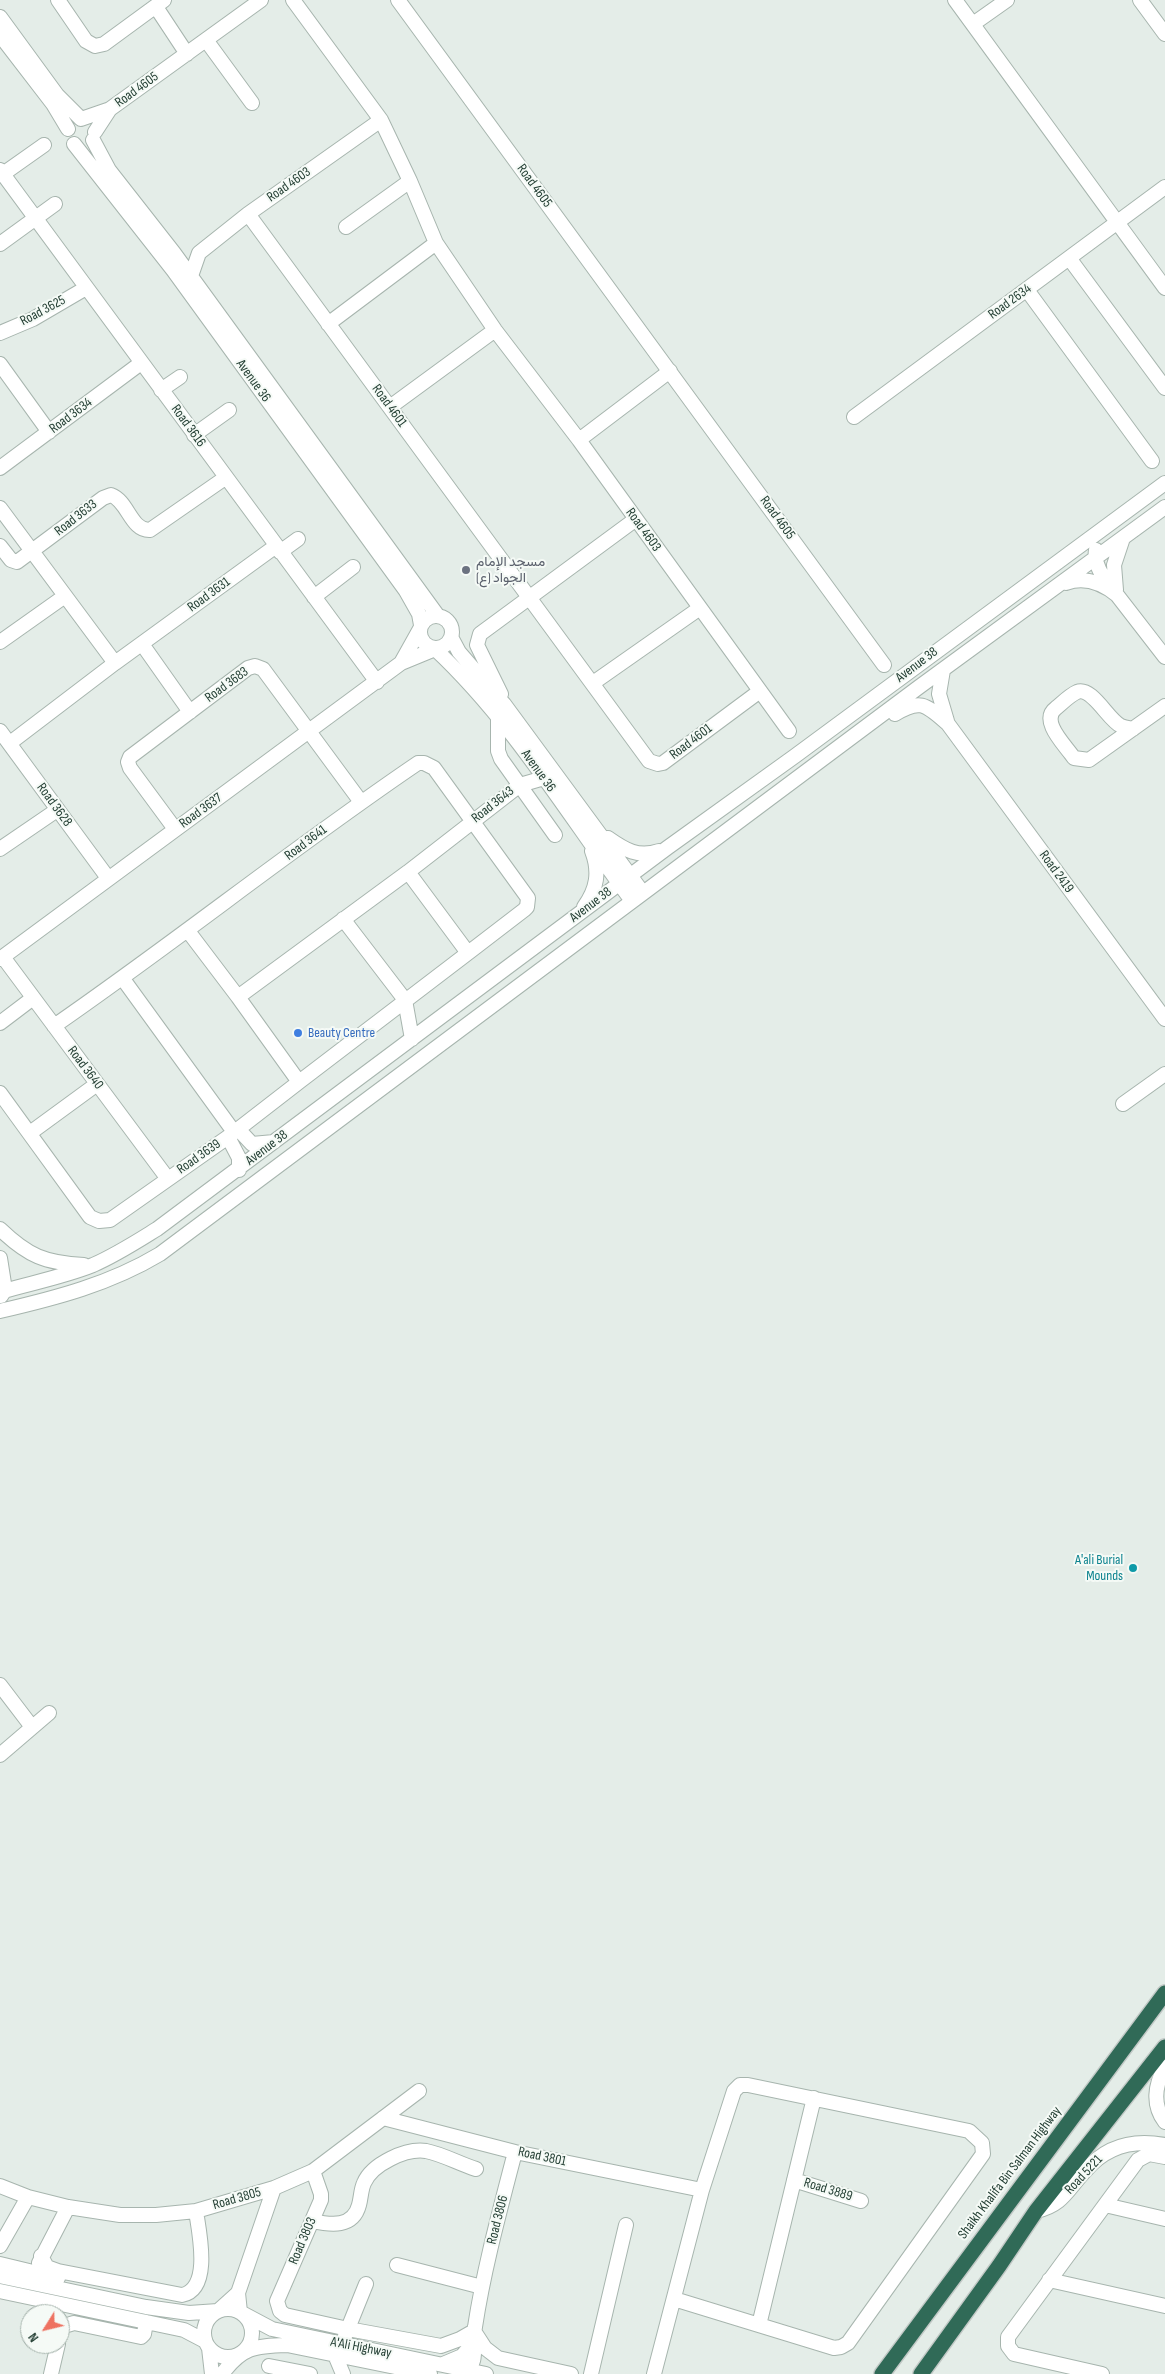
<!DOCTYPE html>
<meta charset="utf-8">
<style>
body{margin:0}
#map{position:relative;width:1165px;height:2374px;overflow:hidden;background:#e4ede8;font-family:"Sofia Sans Condensed",sans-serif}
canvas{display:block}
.north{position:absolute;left:20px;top:2304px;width:50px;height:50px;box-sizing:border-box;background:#f5faf6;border:1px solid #a1afa8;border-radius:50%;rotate:234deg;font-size:14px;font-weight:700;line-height:20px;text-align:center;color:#243f34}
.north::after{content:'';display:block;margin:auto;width:18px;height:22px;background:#ee7261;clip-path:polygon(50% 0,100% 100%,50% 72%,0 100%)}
</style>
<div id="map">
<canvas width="1165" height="2374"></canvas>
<div class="north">N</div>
</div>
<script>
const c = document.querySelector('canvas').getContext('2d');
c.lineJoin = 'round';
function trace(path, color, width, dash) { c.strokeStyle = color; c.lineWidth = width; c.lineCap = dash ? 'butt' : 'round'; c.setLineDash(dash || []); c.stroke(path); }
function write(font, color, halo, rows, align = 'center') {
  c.font = font + ' "Sofia Sans Condensed",Vazirmatn,sans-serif'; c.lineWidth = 4; c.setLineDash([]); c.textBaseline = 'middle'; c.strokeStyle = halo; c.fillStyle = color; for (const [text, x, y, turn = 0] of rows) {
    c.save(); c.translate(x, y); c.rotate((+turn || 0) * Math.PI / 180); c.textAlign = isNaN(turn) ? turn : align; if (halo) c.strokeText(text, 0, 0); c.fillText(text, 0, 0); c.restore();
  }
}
const minor = new Path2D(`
 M58,0L86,41L95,46L104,44L164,0
 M293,0L381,120L410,181L436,243L495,330L579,440L789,731
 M398,0L884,665
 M955,0L1165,288
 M1140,0L1165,34
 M156,7L187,54
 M0,17L57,95L81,119L110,109
 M973,24L1007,0
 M0,35L53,104L68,129
 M206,40L252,103
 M95,132L110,109L261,0
 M93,140L109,170L174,253L438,616
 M74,144L173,270L406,591L419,614L421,625
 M0,170L377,682
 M3,174L44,145
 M248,214L649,761L658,764L663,763L760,691
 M346,227L410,181
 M0,244L55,204
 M1069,258L1165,388
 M191,276L199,253L248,214L381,120
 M1027,290L1152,461
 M328,324L436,243
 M0,333L33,319L86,288
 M0,364L49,432
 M161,390L180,377
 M390,407L495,330
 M854,417L1165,187
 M194,435L229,410
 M579,440L670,371
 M0,468L141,363
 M0,508L115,663
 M0,546L11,560L17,562L103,498L111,495C128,501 131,531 150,530L225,478
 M1096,550C1093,568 1107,581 1117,595
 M280,552L298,539
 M1066,583C1085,576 1102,583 1117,595L1165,657
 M1116,590L1114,565L1123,538
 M314,597L353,567
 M420 632a16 16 0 1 1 32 0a16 16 0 1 1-32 0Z
 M451,637L459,652L504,704L643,893
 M0,642L65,596
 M142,644L190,712
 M401,663L420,629
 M943,670L939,694L947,721
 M593,683L700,608
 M501,694L477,645L480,634L636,519
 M895,714C921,698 926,705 948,724L1165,1019
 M498,717V751L501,759L555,835
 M1133,729C1129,728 1125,728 1121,726C1108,720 1092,686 1077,692C1070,695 1062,703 1056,708C1040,720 1063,743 1071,754L1074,758L1089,760L1165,706
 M0,731L108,878
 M10,743L115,663L276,546
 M175,829L130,768L128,762L130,757L248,668L255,666L263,669L361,802
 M608,838C625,850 638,858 659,851
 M0,849L57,810
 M584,907C597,889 600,872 592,851
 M343,919L405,1000L412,1039
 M188,931L238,997L408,872L520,785L544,778
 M3,957L168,1179
 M0,959L401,663L435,649C513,722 568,815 632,901
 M123,979L234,1132
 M0,1023L33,998
 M54,1026C177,941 294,847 418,763H424L434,768L528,898L527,907L524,910L468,953
 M299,1082L468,953L408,872
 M0,1093L90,1217L99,1221L110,1220L228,1137L299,1082L238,997
 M1123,1104L1165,1074
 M238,1129L252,1144L274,1142
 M30,1133L97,1084
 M228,1137L239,1158V1170
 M0,1229C28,1256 45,1263 84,1265
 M0,1258L5,1290L1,1296
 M0,1292C31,1283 63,1277 93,1265C116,1255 136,1242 157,1229L667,848L795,756L1165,483
 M0,1311C56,1298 110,1284 160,1254L919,687L1165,507
 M0,1685L32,1727
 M0,1755L49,1713
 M1165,2067C1155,2085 1152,2105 1165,2122
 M383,2118L515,2152L702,2190
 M313,2171L321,2194V2200L277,2301L280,2311L285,2315L348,2329L441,2346L460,2339L474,2331L485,2348L498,2358L571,2374
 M794,2180L861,2201
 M0,2186L28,2197L68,2207L120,2215H156L196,2211L274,2188L313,2171L419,2091
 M274,2188L238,2293L240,2312L272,2329L486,2374
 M1105,2205L1165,2219
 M1036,2211C1063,2205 1067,2190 1085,2171C1106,2146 1134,2139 1165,2145
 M312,2221C331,2225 353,2228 359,2205C361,2198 361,2189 364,2183C372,2164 406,2148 426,2151C442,2154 460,2164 476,2169
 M0,2246L28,2197
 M41,2256L47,2267L58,2271L182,2295C212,2289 199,2232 196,2211
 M39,2263L68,2207
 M0,2264L58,2278
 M397,2265L482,2287
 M0,2276L146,2307L189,2313L218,2311L238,2293
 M1049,2280L1165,2306
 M0,2291L184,2330L205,2341
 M204 2333a24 24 0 1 1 48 0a24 24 0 1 1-48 0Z
 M759,2325L814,2098
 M60,2334L64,2326L74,2323L141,2337L144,2334L146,2322
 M345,2336L366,2284
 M209,2348L212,2374
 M335,2355L343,2374
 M443,2364L462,2356L474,2342
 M269,2366L310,2374
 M51,2374L58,2344
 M222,2374C242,2347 254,2346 287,2345L430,2374
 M465,2374C479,2362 472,2344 475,2327C484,2268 500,2210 515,2152
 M591,2374L626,2225
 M654,2374L702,2190L734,2091L740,2085H748L969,2131L982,2143L983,2154L848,2343L841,2347L834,2348L674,2299
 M1102,2374L1014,2354L1008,2346V2337L1138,2160L1149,2154L1165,2157`);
const highway = new Path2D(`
 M882,2374L1165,1993
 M921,2374L999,2266L1036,2211L1165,2047`);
trace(minor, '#a7b5ae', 16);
trace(highway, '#c2c9c6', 18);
trace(minor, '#fff', 14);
trace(highway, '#306a57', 15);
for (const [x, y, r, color] of [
 [466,570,5,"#6b7280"],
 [298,1033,5,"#3f7fe0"],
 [1133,1568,5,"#0f9aa8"]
]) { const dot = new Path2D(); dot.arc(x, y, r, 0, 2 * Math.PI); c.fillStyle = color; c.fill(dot); trace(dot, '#f5faf6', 2); }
write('14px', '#243f34', '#f5faf6', [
 ["Road 4605",137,90,-36],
 ["Road 4603",289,185,-35],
 ["Road 4605",534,186,54],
 ["Road 2634",1010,302,-36],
 ["Road 3625",43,311,-28],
 ["Avenue 36",253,381,54],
 ["Road 4601",389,406,54],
 ["Road 3634",71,416,-37],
 ["Road 3616",188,426,54],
 ["Road 3633",76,518,-38],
 ["Road 4605",777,518,54],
 ["Road 4603",643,530,54],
 ["Road 3631",209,595,-36],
 ["Avenue 38",917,665,-37],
 ["Road 3683",227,685,-36],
 ["Road 4601",691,742,-37],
 ["Avenue 36",538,771,54],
 ["Road 3628",54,805,54],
 ["Road 3643",493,805,-38],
 ["Road 3637",201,811,-36],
 ["Road 3641",306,843,-37],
 ["Road 2419",1056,872,54],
 ["Avenue 38",591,905,-37],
 ["Road 3640",85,1068,53],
 ["Avenue 38",267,1148,-37],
 ["Road 3639",199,1157,-35],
 ["Road 3801",542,2157,12],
 ["Shaikh Khalifa Bin Salman Highway",1010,2173,-53],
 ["Road 5221",1084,2175,-47],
 ["Road 3889",828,2190,17],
 ["Road 3805",237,2199,-16],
 ["Road 3806",498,2220,-76],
 ["Road 3803",303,2241,-67],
 ["A'Ali Highway",361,2348,11]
]);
write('14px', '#5b616d', '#f5faf6', [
 ["مسجد الإمام",476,562],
 ["الجواد (ع)",476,578]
], 'left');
write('14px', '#366cbe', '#f5faf6', [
 ["Beauty Centre",308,1033]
], 'left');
write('14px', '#0d838f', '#f5faf6', [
 ["A'ali Burial",1123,1560],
 ["Mounds",1123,1576]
], 'right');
</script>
